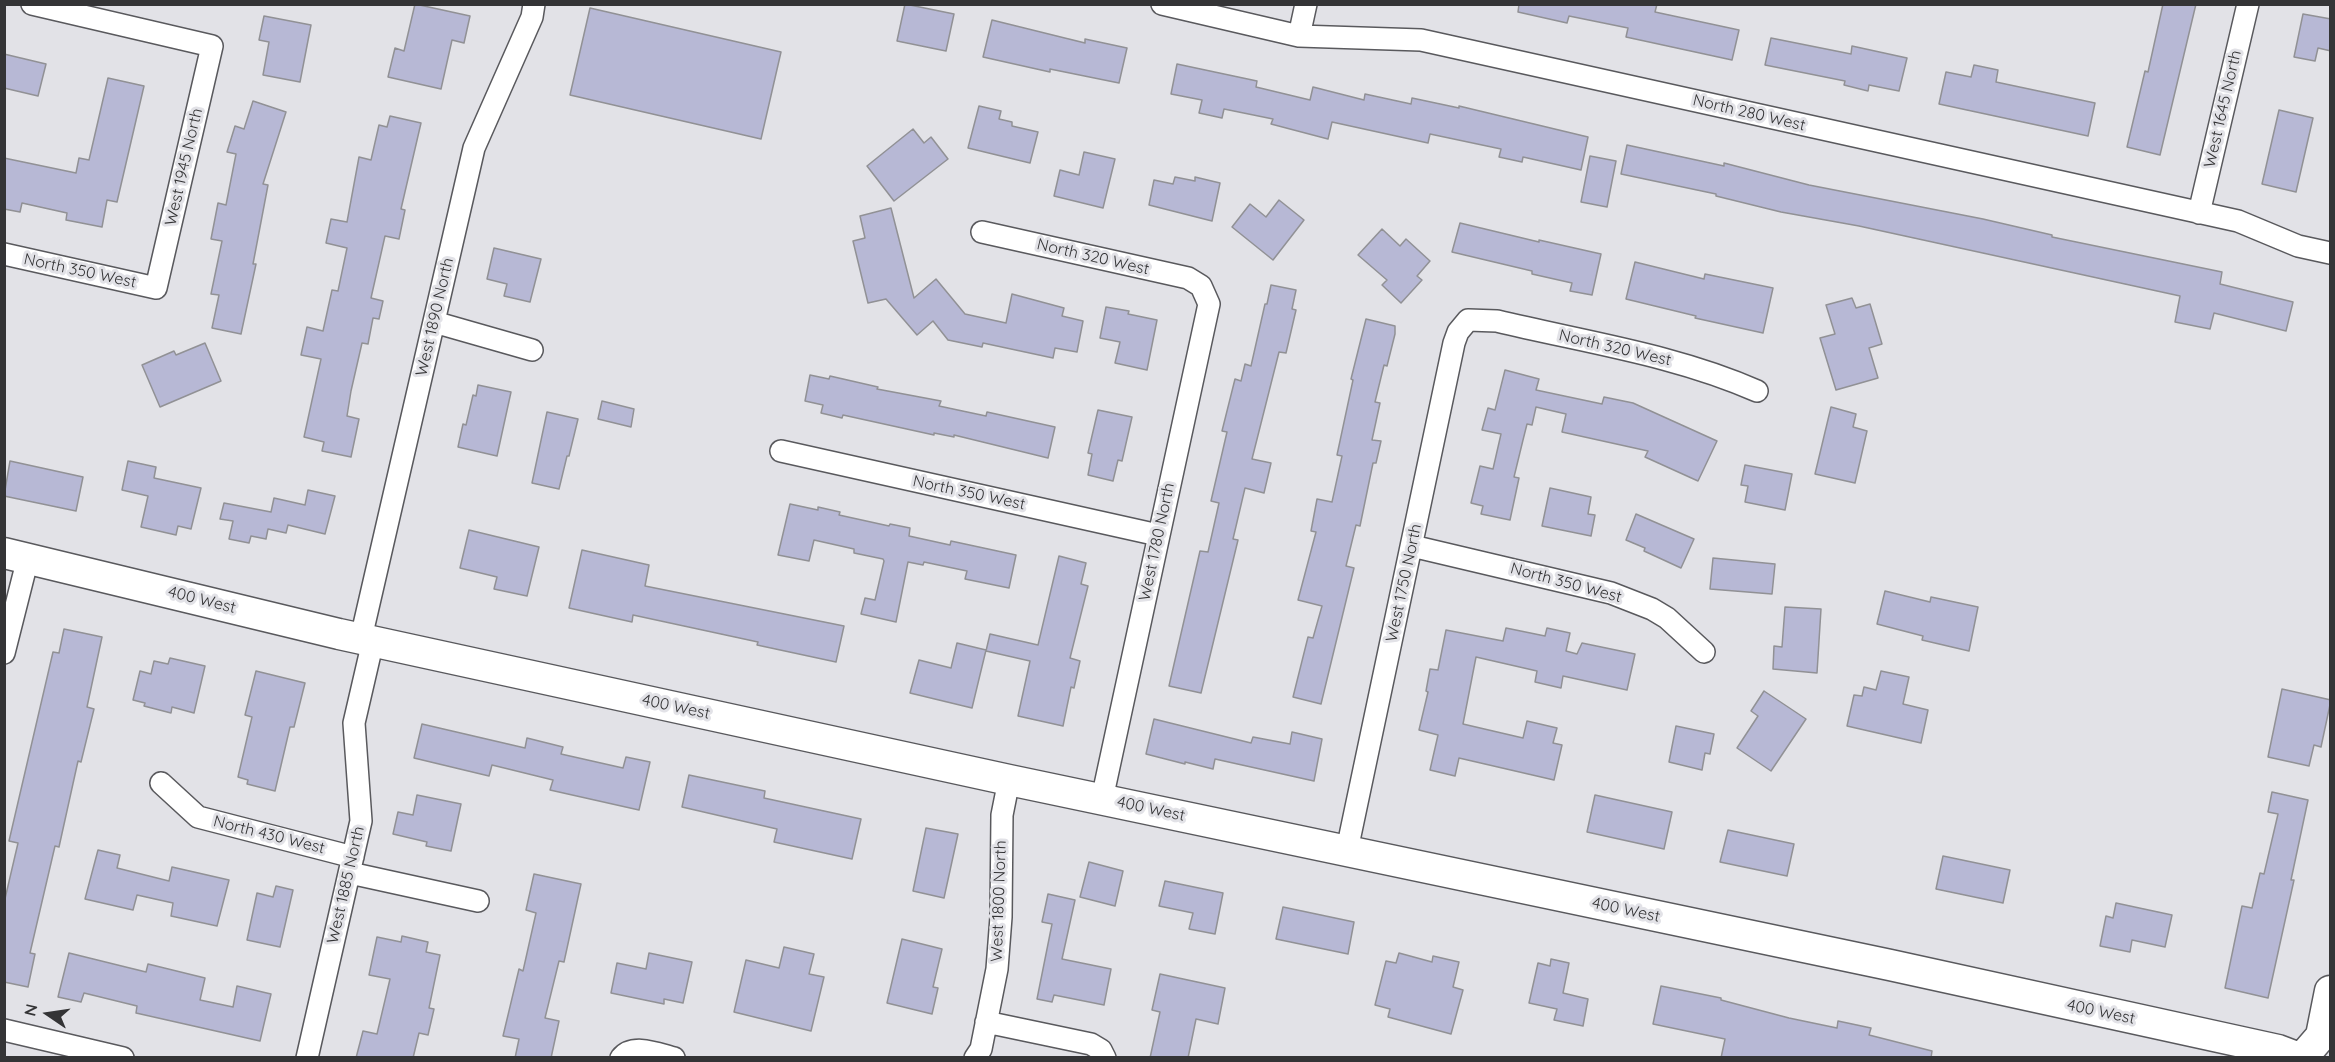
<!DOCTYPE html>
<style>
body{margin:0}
#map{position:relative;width:2335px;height:1062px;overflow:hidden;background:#e2e2e7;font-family:Quicksand,sans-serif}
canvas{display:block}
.frame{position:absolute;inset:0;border:6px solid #343436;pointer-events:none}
.north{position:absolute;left:18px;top:984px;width:60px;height:60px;-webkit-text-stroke:4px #e2e2e7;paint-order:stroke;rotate:283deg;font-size:16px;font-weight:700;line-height:24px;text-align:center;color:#343436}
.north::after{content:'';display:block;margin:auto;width:21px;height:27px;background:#343436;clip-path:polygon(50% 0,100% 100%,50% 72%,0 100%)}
</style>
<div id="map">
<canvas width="2335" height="1062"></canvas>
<div class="frame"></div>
<div class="north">N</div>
</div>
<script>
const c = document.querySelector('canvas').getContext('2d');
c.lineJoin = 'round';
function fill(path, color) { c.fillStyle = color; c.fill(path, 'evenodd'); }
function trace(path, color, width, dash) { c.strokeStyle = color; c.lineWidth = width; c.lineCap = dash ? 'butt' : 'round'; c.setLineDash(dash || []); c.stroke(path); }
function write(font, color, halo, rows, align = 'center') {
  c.font = font + ' Quicksand,sans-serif'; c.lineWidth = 6; c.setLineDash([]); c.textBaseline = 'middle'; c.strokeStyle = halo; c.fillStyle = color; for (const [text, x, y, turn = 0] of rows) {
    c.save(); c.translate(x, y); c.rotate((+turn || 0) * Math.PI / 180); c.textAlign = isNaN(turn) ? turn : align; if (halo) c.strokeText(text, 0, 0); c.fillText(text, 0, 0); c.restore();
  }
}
const building = new Path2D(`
 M415,4L470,16L464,43L452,40L441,89L388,77L395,48L404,51Z
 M905,4L954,14L946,51L897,41Z
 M1519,4H1657L1655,12L1739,30L1732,60L1626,37L1628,28L1569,16L1567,23L1518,12Z
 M2163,4H2196L2160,155L2127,147L2145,71L2148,72Z
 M590,8L781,52L761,139L570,95Z
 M2303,14L2331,19V51L2318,48L2315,61L2294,57Z
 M264,16L311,25L300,82L263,75L269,42L259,40Z
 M992,20L1085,43V39L1127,48L1119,83L1050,69V72L983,57Z
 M1771,38L1851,54L1852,46L1907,58L1899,91L1869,85L1868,91L1844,85L1845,81L1765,65Z
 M4,54L46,64L38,96L4,88Z
 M1177,64L1257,81L1256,87L1310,100L1313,87L1364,100L1365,94L1411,104L1412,98L1459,108V106L1588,137L1581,170L1523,157L1522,162L1499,157L1501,149L1430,134L1428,143L1332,122L1328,139L1271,124L1273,119L1224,109L1222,118L1199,113L1202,100L1171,94Z
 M1974,65L1998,70L1996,82L2095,103L2088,136L1939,104L1946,72L1971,77Z
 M108,78L144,86L117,202L107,200L102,227L66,220L67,213L22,203L20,212L4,209V158L76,173L79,158L89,160Z
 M253,101L286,112L263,184L268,185L253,264H256L241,334L212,328L219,295L211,294L222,241L211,239L218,203L226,205L236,154L227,152L235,126L244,129Z
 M979,106L1001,111L999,119L1012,122V126L1038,132L1030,163L968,148Z
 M2279,110L2313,118L2296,192L2262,184Z
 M390,116L421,123L401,209L405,210L399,239L385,236L371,298L383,301L379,319L373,318L368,344L362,343L351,391L347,416L359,419L351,457L322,451L324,442L304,437L321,359L301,355L307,327L323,331L332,290L338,291L347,248L326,243L331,219L347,222L359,157L371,160L379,125L387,127Z
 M913,129L924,143L931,137L948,159L894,201L867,166Z
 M1627,145L1724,166V163L1809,185L1983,219L2052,235V237L2222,272L2220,284L2293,302L2286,331L2214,313L2210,329L2175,322L2180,296L1859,226L1781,212L1716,196V194L1621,174Z
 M1084,152L1115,159L1103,208L1054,196L1060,170L1079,175Z
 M1590,156L1616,161L1607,207L1581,202Z
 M1175,177L1195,181V177L1220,183L1212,221L1149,205L1154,180L1173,184Z
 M1279,200L1304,220L1273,260L1232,227L1250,204L1266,217Z
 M891,208L914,298L936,279L965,314L1006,323L1012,294L1064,308L1062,316L1083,321L1077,352L1055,348L1053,358L983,343L982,347L948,340L933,321L917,335L886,299L868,303L853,241L865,238L860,216Z
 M1460,223L1539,242V240L1601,254L1592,295L1570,291L1572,283L1532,274V271L1452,252Z
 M1382,229L1400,246L1406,239L1430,261L1417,276L1422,280L1401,303L1382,285L1387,280L1358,255Z
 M494,248L541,259L530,302L504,296L507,284L487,279Z
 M1635,262L1704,279L1705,274L1773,288L1763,333L1695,318L1696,316L1626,299Z
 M1271,285L1296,290L1292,309L1296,310L1286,353L1279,352L1252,459L1271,463L1264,493L1245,488L1233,539L1238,540L1201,693L1169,686L1200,551L1208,552L1219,503L1211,501L1227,432L1222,431L1235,379L1241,381L1245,364L1251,366L1265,304H1267Z
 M1852,298L1856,308L1870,304L1882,344L1869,348L1878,378L1836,390L1820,338L1835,334L1826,305Z
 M1106,307L1129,311L1128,314L1157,320L1147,370L1115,363L1120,342L1100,338Z
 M1366,319L1395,326V334L1387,366L1384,365L1375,402L1380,403L1372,440L1381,441L1376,463H1373L1360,526L1356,525L1346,566L1354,568L1321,704L1293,697L1308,637L1313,638L1322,606L1298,600L1316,532L1311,531L1317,499L1332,502L1342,456L1337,455L1353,380L1351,379Z
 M205,343L221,381L160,407L142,365L174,351L176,355Z
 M1505,370L1539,379L1536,390L1602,404L1604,397L1633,403L1717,441L1698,481L1645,457L1648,451L1562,432L1566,414L1536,407L1532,425L1527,424L1523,440L1514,477L1519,478L1510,520L1481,514L1483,506L1471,503L1480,466L1493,469L1501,434L1482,430L1488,408L1495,410Z
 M810,375L829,379L830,376L878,387L877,389L941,401L939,406L986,416L987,412L1055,427L1048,458L954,435V437L934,433V435L843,415L842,418L821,413L823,405L805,401Z
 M478,385L511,392L497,456L458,447L463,424L466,425L473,395L476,396Z
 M602,401L634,409L631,427L598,419Z
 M1831,407L1856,414L1853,427L1867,431L1855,483L1815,474Z
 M1098,410L1132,417L1122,461L1118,460L1113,481L1088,475L1092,454L1088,453Z
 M547,412L578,419L569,456H567L559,489L532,483Z
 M10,461L83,477L76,511L4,496Z
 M128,461L156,467L154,478L201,488L191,529L178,526L176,535L141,527L148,496L122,490Z
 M1745,465L1792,474L1785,510L1745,502L1748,486L1741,485Z
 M1550,488L1591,497L1588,514L1595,515L1591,536L1542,526Z
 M308,490L335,496L325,534L288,525L286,533L268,529L266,539L251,536L249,543L229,539L233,521L220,519L224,503L271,512L274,498L305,505Z
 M790,504L818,510V507L840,512L839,515L889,526L890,524L910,528L909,536L950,545L951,541L1016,555L1009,588L965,579L967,571L924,562L923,565L908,562L896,622L861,614L865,598L875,600L884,561L883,559L854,553V549L814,540L809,561L778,555Z
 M1636,514L1694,539L1681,568L1644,551L1645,548L1626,540Z
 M469,530L539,547L527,596L494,589L497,577L460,568Z
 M582,550L649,565L645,586L844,626L836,662L757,645L758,642L633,615L632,622L569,608Z
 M1059,556L1086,563L1081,584L1088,586L1070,658L1080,661L1074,688L1071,687L1063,726L1018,716L1030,661L986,651L990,634L1038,645Z
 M1713,558L1775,564L1772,594L1710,589Z
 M1885,591L1930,602L1931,597L1978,607L1969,651L1922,640L1923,636L1877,624Z
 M1785,607L1821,609L1817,673L1773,669L1774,646L1782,647Z
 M1506,628L1545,636L1547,628L1570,633L1566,651L1577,654L1582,643L1635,654L1627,690L1563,676L1561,688L1535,682L1537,671L1476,657L1463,724L1523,738L1527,721L1557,728L1553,743L1562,745L1554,780L1459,758L1455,776L1430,770L1438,735L1419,730L1428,692L1426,691L1430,669L1438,670L1446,630L1503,641Z
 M64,629L102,637L87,707L94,709L81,762L78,761L59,847L55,846L30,953L35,954L28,987L4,982V903L18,843L9,841L53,652L59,653Z
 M957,643L986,650L972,708L910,693L919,660L951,668Z
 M170,658L205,666L194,713L172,707L171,713L144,706L145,703L133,700L140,671L151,674L154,661L168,664Z
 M256,671L305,683L294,727H290L275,791L247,784L248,780L238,777L252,717L245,715Z
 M1881,671L1909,677L1903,704L1928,710L1921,743L1847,726L1854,695L1862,696L1864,687L1876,690Z
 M2282,689L2331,700L2321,747L2314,745L2309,766L2268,757Z
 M1764,691L1806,719L1771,771L1737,748L1758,716L1751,711Z
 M1154,719L1251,743L1253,737L1290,744L1292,732L1322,739L1314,781L1215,759L1213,769L1185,762V764L1146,754Z
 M422,724L525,748L527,738L563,747L561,754L623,768L626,757L650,762L639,810L550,790L553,780L492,765L489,776L414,758Z
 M1676,726L1714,734L1710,754L1705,753L1702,770L1669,762Z
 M689,775L765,791L764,798L861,819L852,859L774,842L777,829L682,807Z
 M2272,792L2308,800L2291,880H2294L2268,998L2225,988L2242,906L2252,908L2260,873L2264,874L2278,814L2268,812Z
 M417,795L461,804L451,851L426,846L427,842L393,834L398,812L413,815Z
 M1595,795L1672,812L1664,849L1587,832Z
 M926,828L958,834L944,898L913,891Z
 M1728,830L1794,844L1787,876L1720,862Z
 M98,850L120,855L117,868L169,881L172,867L229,880L217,926L171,916L173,903L137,895L133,910L85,899Z
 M1943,856L2010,870L2003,903L1936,889Z
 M1089,862L1123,871L1115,906L1080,897Z
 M534,874L581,884L564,962L559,961L545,1018L559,1021L551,1058H515L519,1039L503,1036L519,969L523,971L536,913L526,910Z
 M1165,881L1223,893L1215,934L1189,929L1193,913L1159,906Z
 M276,886L293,890L280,947L247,940L257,893L273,897Z
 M1048,894L1075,900L1062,959L1111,969L1104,1005L1054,995L1052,1002L1037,999L1052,924L1042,922Z
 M2116,903L2172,915L2165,947L2132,940L2130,952L2100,946L2106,916L2113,918Z
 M1283,907L1354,922L1348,954L1276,939Z
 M402,936L428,942L426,952L440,955L429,1008L434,1009L428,1035L419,1033L413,1058H356L363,1031L377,1034L390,979L369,975L377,937L401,942Z
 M902,939L942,949L933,987L938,988L932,1014L887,1003Z
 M784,947L814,954L809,974L824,977L811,1031L734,1012L746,960L779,968Z
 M69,953L146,972L148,964L205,978L200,1000L233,1007L237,986L271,994L260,1041L136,1013L137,1006L84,993L81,1002L58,997Z
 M649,953L692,962L683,1003L664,999V1004L611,993L617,963L646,969Z
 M1399,953L1432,962L1433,956L1459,962L1453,987L1463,990L1451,1034L1388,1017L1390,1009L1375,1005L1386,961L1396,963Z
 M1551,959L1569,963L1563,993L1588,999L1583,1026L1554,1020L1557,1009L1529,1003L1538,963L1550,966Z
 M1160,974L1225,988L1218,1024L1196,1019L1188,1058H1150L1160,1012L1152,1010Z
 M1661,986L1721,998V1000L1789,1018L1837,1028L1838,1021L1871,1028L1869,1035L1932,1051L1931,1058H1721L1725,1039L1653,1024Z`);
fill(building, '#b7b8d5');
trace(building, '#919195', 1.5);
const street = new Path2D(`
 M1162,4L1299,36L1421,40L2238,221L2298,246L2330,253
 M1299,36L1306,4
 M2199,213L2248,4
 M982,232L1188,278L1201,286L1209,304L1102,799
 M4,254L156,288L212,46L32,4
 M434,322L532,350
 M781,451L1158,535
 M1412,546L1611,593L1652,609L1667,618L1704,652
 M361,638L474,148L532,17L534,4
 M4,653L28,558
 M161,783L198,817L353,857
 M1347,850L1454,343L1458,332L1468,320L1497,321C1584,342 1676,355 1757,391
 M350,873L478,901
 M986,1022L1091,1044L1101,1050L1105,1058
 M4,1030L123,1058
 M307,1058L361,821L354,723L373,641
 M621,1058C633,1043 658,1054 674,1058
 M975,1058L981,1049L997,969L1001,917L1002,815L1009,780`);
const secondary = new Path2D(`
 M4,553L339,634L1009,780L1890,965L2278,1050L2299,1058
 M2302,1058L2321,1036L2330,991`);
trace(street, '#59595d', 24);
trace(secondary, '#59595d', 33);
trace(street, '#fff', 21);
trace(secondary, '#fff', 30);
write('16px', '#343436', '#e2e2e7', [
 ["West 1645 North",2223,109,-77],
 ["North 280 West",1749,113,13],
 ["West 1945 North",184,167,-77],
 ["North 320 West",1093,257,13],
 ["North 350 West",80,271,12],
 ["West 1890 North",435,317,-77],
 ["North 320 West",1615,348,13],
 ["North 350 West",969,493,12],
 ["West 1780 North",1157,542,-78],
 ["West 1750 North",1404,583,-78],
 ["North 350 West",1566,583,15],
 ["400 West",202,600,14],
 ["400 West",676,707,12],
 ["400 West",1151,809,12],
 ["North 430 West",269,835,14],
 ["West 1885 North",346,885,-77],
 ["West 1800 North",999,901,-88],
 ["400 West",1626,910,12],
 ["400 West",2101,1012,12]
]);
</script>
